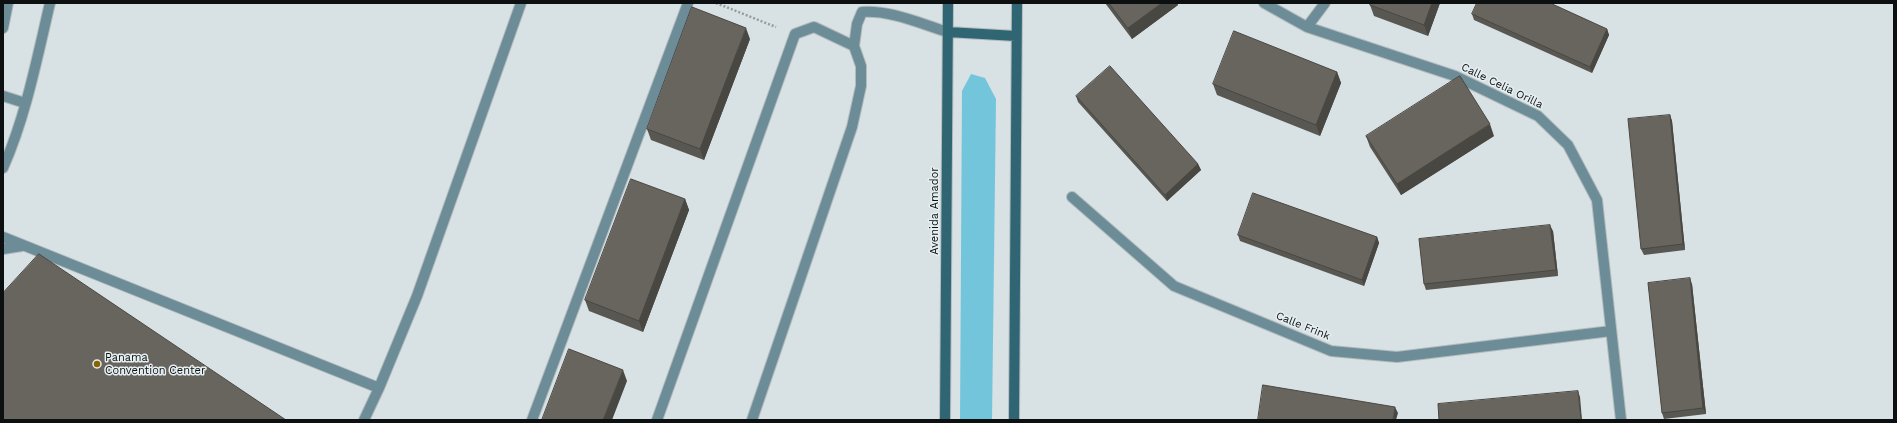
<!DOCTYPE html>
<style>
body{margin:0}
#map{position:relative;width:1897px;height:423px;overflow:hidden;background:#d8e1e3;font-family:"Work Sans",sans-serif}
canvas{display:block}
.frame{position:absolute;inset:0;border:4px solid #0d1010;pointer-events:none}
</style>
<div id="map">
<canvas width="1897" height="423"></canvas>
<div class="frame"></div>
</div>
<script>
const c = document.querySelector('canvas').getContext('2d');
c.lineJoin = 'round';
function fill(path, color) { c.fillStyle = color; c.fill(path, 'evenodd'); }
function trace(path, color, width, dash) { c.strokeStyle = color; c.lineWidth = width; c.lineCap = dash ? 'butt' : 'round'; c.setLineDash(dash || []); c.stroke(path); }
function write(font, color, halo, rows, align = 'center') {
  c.font = font + ' "Work Sans",sans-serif'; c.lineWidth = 3; c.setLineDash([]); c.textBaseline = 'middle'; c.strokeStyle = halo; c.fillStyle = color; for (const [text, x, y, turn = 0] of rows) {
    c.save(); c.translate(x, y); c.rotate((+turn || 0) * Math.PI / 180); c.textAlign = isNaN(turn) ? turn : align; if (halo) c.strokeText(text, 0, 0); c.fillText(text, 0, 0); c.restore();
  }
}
fill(new Path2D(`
 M971,74L985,78L996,99L992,420H960L962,91Z`), '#73c5dc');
const service = new Path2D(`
 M3,96L25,103
 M3,168C26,116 37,58 50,3
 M3,237L379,388
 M3,249L22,246
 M364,420L379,388L417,296L521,3
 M532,420L688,3
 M657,420L795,34L814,27L854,46L857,24L862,12C891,10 921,24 948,32
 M752,420L852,127L861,86V66L854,46`);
const minor = new Path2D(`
 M1264,3L1307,27L1455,76L1538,116L1568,145L1597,200L1621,420
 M1307,27L1325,3
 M3,28L8,3
 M1072,197L1174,286L1331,351L1397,357L1611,331`);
const secondary = new Path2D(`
 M948,32L1016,36
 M945,420L948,3
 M1014,420L1017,3`);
trace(service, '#b3bbbd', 12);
trace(minor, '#b3bbbd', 12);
trace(secondary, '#b3bbbd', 12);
trace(new Path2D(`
 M716,3L776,27`), '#959c9d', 2.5, [2, 2]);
trace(service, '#6c8d97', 10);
trace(minor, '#6c8d97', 10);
trace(secondary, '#306574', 10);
fill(new Path2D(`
 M1105,3H1177L1178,5L1132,39Z
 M1371,3H1440L1428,36L1374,16L1370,5Z
 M1472,14L1607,29L1609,35L1592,73L1474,20Z
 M750,39L704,160L651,140L647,129Z
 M1337,72L1341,83L1320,136L1217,95L1213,84Z
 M1076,96L1198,164L1201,170L1167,201L1078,102Z
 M1670,115L1672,121L1685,250L1644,255L1641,249Z
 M1366,136H1494L1401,195L1370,147Z
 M685,199L689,210L643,332L589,311L585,300Z
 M1553,231L1558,276L1426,290L1424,284Z
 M1238,235L1377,237L1379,243L1364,286L1240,241Z
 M1692,284L1706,414L1664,419L1662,413Z`), '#595752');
fill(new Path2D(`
 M1162,3H1177L1178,5L1132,39L1128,28Z
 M1432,3H1440L1428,36L1424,25Z
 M746,28L750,39L704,160L700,149Z
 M1607,29L1609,35L1592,73L1590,67Z
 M1337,72L1341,83L1320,136L1316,125Z
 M1670,115L1672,121L1685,250L1683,244Z
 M1490,124L1494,136L1401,195L1397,184Z
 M1198,164L1201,170L1167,201L1165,195Z
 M685,199L689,210L643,332L639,321Z
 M1550,225L1553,231L1558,276L1556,270Z
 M1377,237L1379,243L1364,286L1362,280Z
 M1690,278L1692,284L1706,414L1703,408Z
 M623,370L627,381L612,420H603Z
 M1578,391L1580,397L1582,420H1581Z
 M1395,407L1398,413L1396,420H1393Z`), '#494742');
const building = new Path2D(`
 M1109,3H1162L1128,28Z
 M1371,3H1432L1424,25L1370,5Z
 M1477,3H1550L1607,29L1590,67L1472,14Z
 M692,7L746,28L700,149L647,129Z
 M1234,31L1337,72L1316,125L1213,84Z
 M1110,66L1198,164L1165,195L1076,96Z
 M1460,76L1490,124L1397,184L1366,136Z
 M1670,115L1683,244L1641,249L1628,119Z
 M631,179L685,199L639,321L585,300Z
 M1253,193L1377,237L1362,280L1238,235Z
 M1550,225L1556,270L1424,284L1419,239Z
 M39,254L286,420H3V293Z
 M1690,278L1703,408L1662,413L1648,283Z
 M569,349L623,370L603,420H542Z
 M1263,385L1395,407L1393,420H1258Z
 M1578,391L1581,420H1439L1438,404Z`);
fill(building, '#68655f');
trace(building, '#494742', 1);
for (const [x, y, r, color] of [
 [97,364,4,"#886400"]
]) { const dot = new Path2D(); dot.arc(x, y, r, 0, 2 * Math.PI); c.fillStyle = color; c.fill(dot); trace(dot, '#e5eef1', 1.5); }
write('11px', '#0d1010', '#e5eef1', [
 ["Calle Celia Orilla",1502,86,26],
 ["Avenida Amador",935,211,-90],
 ["Calle Frink",1303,326,22]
]);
write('11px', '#0d1010', '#e5eef1', [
 ["Panama",105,358],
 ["Convention Center",105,371]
], 'left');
</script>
